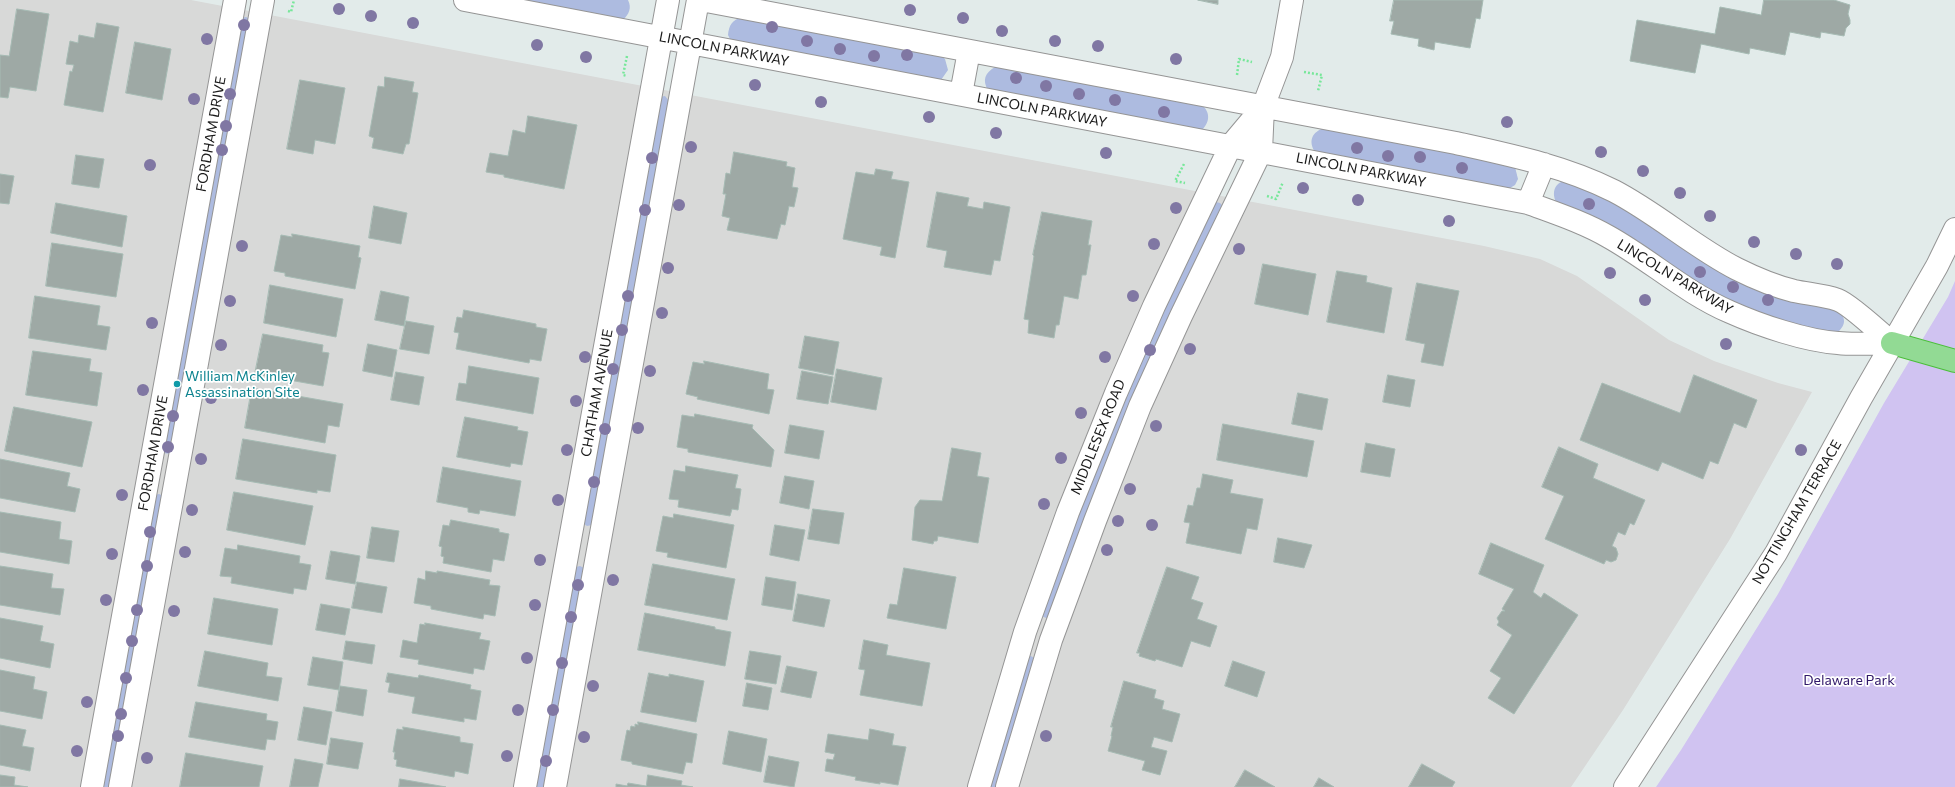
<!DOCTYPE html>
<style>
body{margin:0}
canvas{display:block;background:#e2ebea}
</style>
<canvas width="1955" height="787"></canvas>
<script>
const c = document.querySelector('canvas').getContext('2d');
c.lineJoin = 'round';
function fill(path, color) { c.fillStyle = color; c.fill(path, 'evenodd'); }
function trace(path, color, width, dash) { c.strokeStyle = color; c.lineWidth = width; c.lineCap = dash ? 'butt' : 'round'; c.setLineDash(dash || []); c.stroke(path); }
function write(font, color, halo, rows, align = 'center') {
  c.font = font + ' Commissioner,sans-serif'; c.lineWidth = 3.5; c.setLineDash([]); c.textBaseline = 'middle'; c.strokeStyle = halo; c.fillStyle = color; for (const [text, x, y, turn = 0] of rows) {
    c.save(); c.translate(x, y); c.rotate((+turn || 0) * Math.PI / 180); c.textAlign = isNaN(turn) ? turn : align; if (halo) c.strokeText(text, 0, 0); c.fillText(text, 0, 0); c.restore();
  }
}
fill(new Path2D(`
 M0,0H191L1484,246L1540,259L1577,276L1669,340L1714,361L1778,383L1812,392L1730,539L1623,710L1571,787H0Z`), '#d8d9d8');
fill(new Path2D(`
 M505,0H628C632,8 629,14 623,20Z
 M246,17L250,19L170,454L163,453L241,18Z
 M742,17L939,54L945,59L948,70L941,80L935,81L731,41L728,35C729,25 732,20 742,17Z
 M995,67L1200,104C1210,110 1211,121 1202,130L988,90C982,80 985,73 995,67Z
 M665,96L670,102L592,525L587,526L583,523L660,97Z
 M1324,128L1508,162L1515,167L1518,179L1515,185L1510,188L1315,152C1308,141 1312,132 1324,128Z
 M1566,180L1836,307C1845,317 1848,323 1837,333L1784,324L1731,304L1557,204C1551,193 1554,183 1566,180Z
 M1216,202L1220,203L1223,206L1049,619L1041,616L1076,515L1123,396L1212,204Z
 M159,494L163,496L112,787H101L155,495Z
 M580,566L584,568L546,787H533L576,567Z
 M1029,655L1036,659L999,787H986Z`), '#adbbe0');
fill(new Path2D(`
 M1955,281V787H1656L1681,750L1778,594L1884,403L1948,297Z`), '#d0c3f1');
const building = new Path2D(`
 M1198,0H1218V4Z
 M1394,0H1483L1480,19L1476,18L1470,48L1435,42L1434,50L1418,46L1419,39L1391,34L1394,21H1390Z
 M1764,0H1834L1850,5L1848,14L1850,20V24L1846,28L1844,36L1821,32L1820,38L1790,32L1785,55L1750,48L1749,54L1701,44L1695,73L1630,61L1637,20L1715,34L1720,7L1761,15Z
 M17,9L49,14L36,91L10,87L8,98L0,97V55L9,56Z
 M97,23L119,27L103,112L64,105L70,71L72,72L74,65L66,64L70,41L78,43L79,35L94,38Z
 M135,42L171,49L162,100L126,93Z
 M385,77L414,82L412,92L418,93L409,144H406L403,154L372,148L374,138L369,136L378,86L384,87Z
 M300,80L345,88L335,144L315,140L313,154L287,149Z
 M528,116L577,125L564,189L504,177V175L486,172L490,153L508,156L513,130L525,133Z
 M734,152L787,162L786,166L795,168L792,187L798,188L794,207L789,206L785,225L781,224L777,239L727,230L730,218L722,216L726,194H723L726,173L730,174Z
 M76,155L104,159L99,188L72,184Z
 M876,169L893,172L891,179L909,182L895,258L880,255L882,247L843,239L856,172L874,175Z
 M0,174L14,176L9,204L0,203Z
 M937,192L969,198L967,206L983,209L984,202L1010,207L1000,261L994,260L991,275L944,267L947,251L927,247Z
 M56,203L127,216L122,247L51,233Z
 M374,206L407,213L401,244L369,238Z
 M1042,212L1092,221L1088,245H1091L1086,275H1082L1078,299L1064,296L1059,325H1056L1054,338L1028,333L1029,320L1024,319L1034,256L1033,255Z
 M292,234L360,246L358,257L361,258L355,289L285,276V273L274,271L281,235L292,237Z
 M52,243L123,254L116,297L46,286Z
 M1263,264L1316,274L1308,315L1255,304Z
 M1337,271L1367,276L1366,282L1392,288L1384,333L1327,322Z
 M1417,283L1459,291L1443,366L1421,362L1425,344L1406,340Z
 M270,285L343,299L336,337L264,323Z
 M381,291L409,297L404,326L375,320Z
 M35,296L100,306L97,325L110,327L106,350L29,338Z
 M464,310L536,324V327L547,329L541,361L530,359L529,363L456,349L459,333L454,332L457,317L462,318Z
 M406,321L434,326L429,354L400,349Z
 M263,334L323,345L322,352L329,353L323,386L255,374Z
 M805,336L839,342L833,375L799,368Z
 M368,344L397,350L392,377L363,371Z
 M33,351L91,359L89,371L102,373L97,406L26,395Z
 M704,361L769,374L767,389L774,390L769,414L697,399L698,397L686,394L693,362L704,364Z
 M469,366L539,378L533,414L456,400L459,383L466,384Z
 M837,369L882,378L876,410L831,402Z
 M802,371L833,377L828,404L797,399Z
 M396,372L424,377L419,405L391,400Z
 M1388,375L1415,380L1410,407L1383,402Z
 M1694,375L1757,400L1746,428L1734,423L1718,464L1710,461L1703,479L1662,462L1658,471L1580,440L1602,383L1680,413Z
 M252,388L343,404L339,427L328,425L325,443L245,428Z
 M1298,393L1328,399L1322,430L1292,424Z
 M14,407L92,422L82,467L5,451Z
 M695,414L753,425L752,428L774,450L771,467L688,452V449L677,447L682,415L694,417Z
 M465,417L518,427L517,430L528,432L522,465L511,463L510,467L457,457Z
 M1223,424L1314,441L1307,477L1217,460Z
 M790,425L824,431L819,459L785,453Z
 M243,439L336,455L330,492L317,490V493L236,479Z
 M1366,443L1395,449L1390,477L1361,472Z
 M1559,447L1598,464L1593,478L1645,500L1634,525L1630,523L1625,535L1618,532L1612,546L1616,548L1618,554L1616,560L1611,562L1606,560L1604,564L1545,539L1564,496L1542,487Z
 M952,448L981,453L977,476L989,478L978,543L938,536L937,541H934L933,544L912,540L915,507L920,500L942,501Z
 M0,459L70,473L67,486L80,489L75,512L0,498Z
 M686,466L738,475L735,488L741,489L738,510L732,509L730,516L678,507L679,500L669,499L674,470L685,472Z
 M443,467L521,481L515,516L480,510L479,514L468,512V508L437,502Z
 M1203,474L1233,480L1230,493L1263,499L1257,530L1247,528L1241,554L1186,543L1190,523L1184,522L1188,505L1193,506L1197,488H1200Z
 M785,476L814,481L809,509L780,503Z
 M234,492L313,506L305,545L227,530Z
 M813,509L844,513L839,544L808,539Z
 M0,512L61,522L59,539L72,541L69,564L0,552Z
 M674,514L734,525L726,568L667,557L668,553L656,551L663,516L673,518Z
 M451,520L499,529V532L509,534L504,561L493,559L491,572L443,563L444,557L441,556L442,547L439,546L443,525L449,526Z
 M775,525L805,530L799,561L770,555Z
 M372,527L399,531L394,562L367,558Z
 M1278,538L1312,545L1304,568L1274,562Z
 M1491,543L1544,565L1533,592L1541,598L1544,593L1578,615L1514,714L1488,698L1501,678L1490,671L1512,635L1497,625L1499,622L1497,618L1502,611H1505L1502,609L1514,589L1479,574Z
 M238,545L300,556L299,563L311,565L306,590L294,588L293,594L231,583L232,577L220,576L225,548L237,550Z
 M331,551L360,556L355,584L326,579Z
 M653,564L735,579L727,620L645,605Z
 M0,566L53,574L51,588L64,589L60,615L0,605Z
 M1167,567L1199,577L1191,599L1203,603L1197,619L1217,626L1210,647L1191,641L1182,667L1156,659L1155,661L1139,656L1140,653H1137Z
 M904,568L956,577L946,629L887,618L890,604L897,605Z
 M426,571L437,573V571L490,580L489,585L500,586L495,616L484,614L483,619L431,609V606L414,603L418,578L425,580Z
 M766,577L796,582L792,610L762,605Z
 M357,582L387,587L382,613L352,608Z
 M798,594L830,600L824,627L793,621Z
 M214,598L278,609L272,645L208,634Z
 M321,604L350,609L345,635L316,630Z
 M645,613L715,627V629L731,632L725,666L638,650Z
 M0,618L43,626L40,641L54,644L50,668L0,658Z
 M425,623L481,633L479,639L490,641L484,670L474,668L473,674L418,664L419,660L400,657L403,640L417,643L420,624L425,625Z
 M864,640L888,645L886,655L930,663L922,706L860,695L865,670L859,669Z
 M346,641L375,645L372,664L343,659Z
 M205,651L268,663L266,676L282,678L278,701L198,686Z
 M750,651L781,656L776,684L745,679Z
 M313,657L343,662L339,690L308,685Z
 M1233,661L1265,672L1257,697L1225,686Z
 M787,666L817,672L811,698L781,692Z
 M0,670L35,677L33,689L47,692L42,719L0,711Z
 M388,673L418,678L419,675L471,685L470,689L481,691L476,720L464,718V722L412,713L415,697L388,692L390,683L386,682Z
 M649,673L669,677V674L704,681L696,722L641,712Z
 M1124,681L1156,690L1154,698L1164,701L1162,709L1180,714L1172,742L1154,737L1151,747L1167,751L1160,775L1142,770L1145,761L1108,751L1112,736H1111L1113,727H1111Z
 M747,683L772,688L768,710L743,706Z
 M340,686L367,690L363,716L336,711Z
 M196,702L267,714L266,720L278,722L275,740L267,739L265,750L189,737Z
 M304,707L332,712L326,745L298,740Z
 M638,722L697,734L692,763L686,762L683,774L632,764V762L621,760L627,730L630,731L631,726L635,727V724L638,725Z
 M0,725L26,730L22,746L34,748L30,771L0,765Z
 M403,727L460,737V742L473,744L468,774L455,771L454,777L396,766L397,760L394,759L395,752H393L397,729L403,730Z
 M870,729L894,734L892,745L906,747L898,785L880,782V784L855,780L856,777L825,771L827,759L833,760L835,754L825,752L828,734L868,740Z
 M729,731L767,739L761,772L723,764Z
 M331,738L363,743L358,769L327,764Z
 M186,753L263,766L259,787H180Z
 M769,756L799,762L794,787L764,782Z
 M295,759L323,764L318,787H290Z
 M1422,764L1455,782L1452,787H1409Z
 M1245,770L1275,787H1235Z
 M0,775L15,777L14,785L28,787H0Z
 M648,775L682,781L681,785L693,787H616V784L627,786L628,783L646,786Z
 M1319,778L1334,787H1314Z
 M400,779L446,787H399Z`);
fill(building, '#9ea9a5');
trace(building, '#a6bbb4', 1);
const minor = new Path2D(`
 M465,0L1528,203C1555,213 1583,222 1609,237C1650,260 1686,293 1730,312C1759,325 1806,341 1838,343C1856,345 1874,343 1892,343
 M701,0L1456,143C1510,155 1564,166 1614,191C1658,214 1694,247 1737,269C1755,278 1774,286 1794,291C1808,294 1824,295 1838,300C1849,304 1882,334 1892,343
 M961,94L969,51
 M1528,203L1544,164
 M92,787L235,0
 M120,787L263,0
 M525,787L668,0
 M555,787L698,0
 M979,787L1025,632L1068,512L1116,393L1154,306L1231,145L1263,107L1282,57L1292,0
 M1007,787L1051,640L1095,521L1140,406L1181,316L1261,151L1263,107
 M1625,787L1776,553L1861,398L1937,266L1955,229`);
const highway = new Path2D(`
 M1892,343L1955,361`);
trace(minor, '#959595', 24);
trace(highway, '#4abf39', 24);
trace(new Path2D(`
 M288,11L291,12L294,0
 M627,56L623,75L627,76
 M1304,72L1322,75L1318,91
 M1237,75L1239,59L1252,62
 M1184,164L1175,181L1185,183
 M1267,196L1276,199L1283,182`), '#77e79a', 2.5, [2, 2]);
trace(minor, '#fff', 22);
trace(highway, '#92da94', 22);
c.fillStyle = '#8077a3';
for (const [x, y] of [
 [339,9],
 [910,10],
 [371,16],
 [963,18],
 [413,23],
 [244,25],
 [772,27],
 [1002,31],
 [207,39],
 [807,41],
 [1055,41],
 [537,45],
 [1098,46],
 [840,49],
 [907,55],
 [874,56],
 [586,57],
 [1176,59],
 [1016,78],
 [755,85],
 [1046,86],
 [230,94],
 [1079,94],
 [194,99],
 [1115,100],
 [821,102],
 [1164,112],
 [929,117],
 [1507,122],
 [226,126],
 [996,133],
 [691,147],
 [1357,148],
 [222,150],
 [1601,152],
 [1106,153],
 [1388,156],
 [1420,157],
 [652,158],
 [150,165],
 [1462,168],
 [1643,171],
 [1303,188],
 [1680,193],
 [1358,200],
 [1589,204],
 [679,205],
 [1176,208],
 [645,210],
 [1710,216],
 [1449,221],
 [1754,242],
 [1154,244],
 [242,246],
 [1239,249],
 [1796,254],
 [1837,264],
 [668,268],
 [1700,272],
 [1610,273],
 [1733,287],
 [628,296],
 [1133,296],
 [1645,300],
 [1768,300],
 [230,301],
 [662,313],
 [152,323],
 [622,330],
 [1726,344],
 [221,345],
 [1190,349],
 [1150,350],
 [585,357],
 [1105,357],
 [613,369],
 [650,371],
 [143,390],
 [211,398],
 [576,401],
 [1081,413],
 [173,416],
 [1156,426],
 [638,428],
 [605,429],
 [168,447],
 [567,450],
 [1801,450],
 [1061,458],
 [201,459],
 [594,482],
 [1130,489],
 [122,495],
 [558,500],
 [1044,504],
 [192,510],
 [1118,521],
 [1152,525],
 [150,532],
 [1107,550],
 [185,552],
 [112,554],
 [540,560],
 [147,566],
 [613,580],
 [578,585],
 [106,600],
 [535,605],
 [137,610],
 [174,611],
 [571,617],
 [132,641],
 [527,658],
 [562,663],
 [126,678],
 [593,686],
 [87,702],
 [518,710],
 [553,710],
 [121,714],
 [118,736],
 [1046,736],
 [584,737],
 [77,751],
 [507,756],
 [147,758],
 [546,761]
]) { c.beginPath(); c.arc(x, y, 6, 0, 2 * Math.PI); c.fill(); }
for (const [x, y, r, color] of [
 [177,384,4,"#0f9aa8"]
]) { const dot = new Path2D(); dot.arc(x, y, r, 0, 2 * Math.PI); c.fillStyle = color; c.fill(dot); trace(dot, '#fff', 1.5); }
write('14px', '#1b1b1b', '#fff', [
 ["LINCOLN PARKWAY",724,49,11],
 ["LINCOLN PARKWAY",1042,110,11],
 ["FORDHAM DRIVE",211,134,-80],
 ["LINCOLN PARKWAY",1361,170,11],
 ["LINCOLN PARKWAY",1675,277,31],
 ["CHATHAM AVENUE",597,393,-80],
 ["MIDDLESEX ROAD",1098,437,-68],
 ["FORDHAM DRIVE",153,453,-80],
 ["NOTTINGHAM TERRACE",1797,512,-60]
]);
write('14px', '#0d838f', '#fff', [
 ["William McKinley",185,376],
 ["Assassination Site",185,392]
], 'left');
write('14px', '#301869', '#fff', [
 ["Delaware Park",1849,680]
]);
</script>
